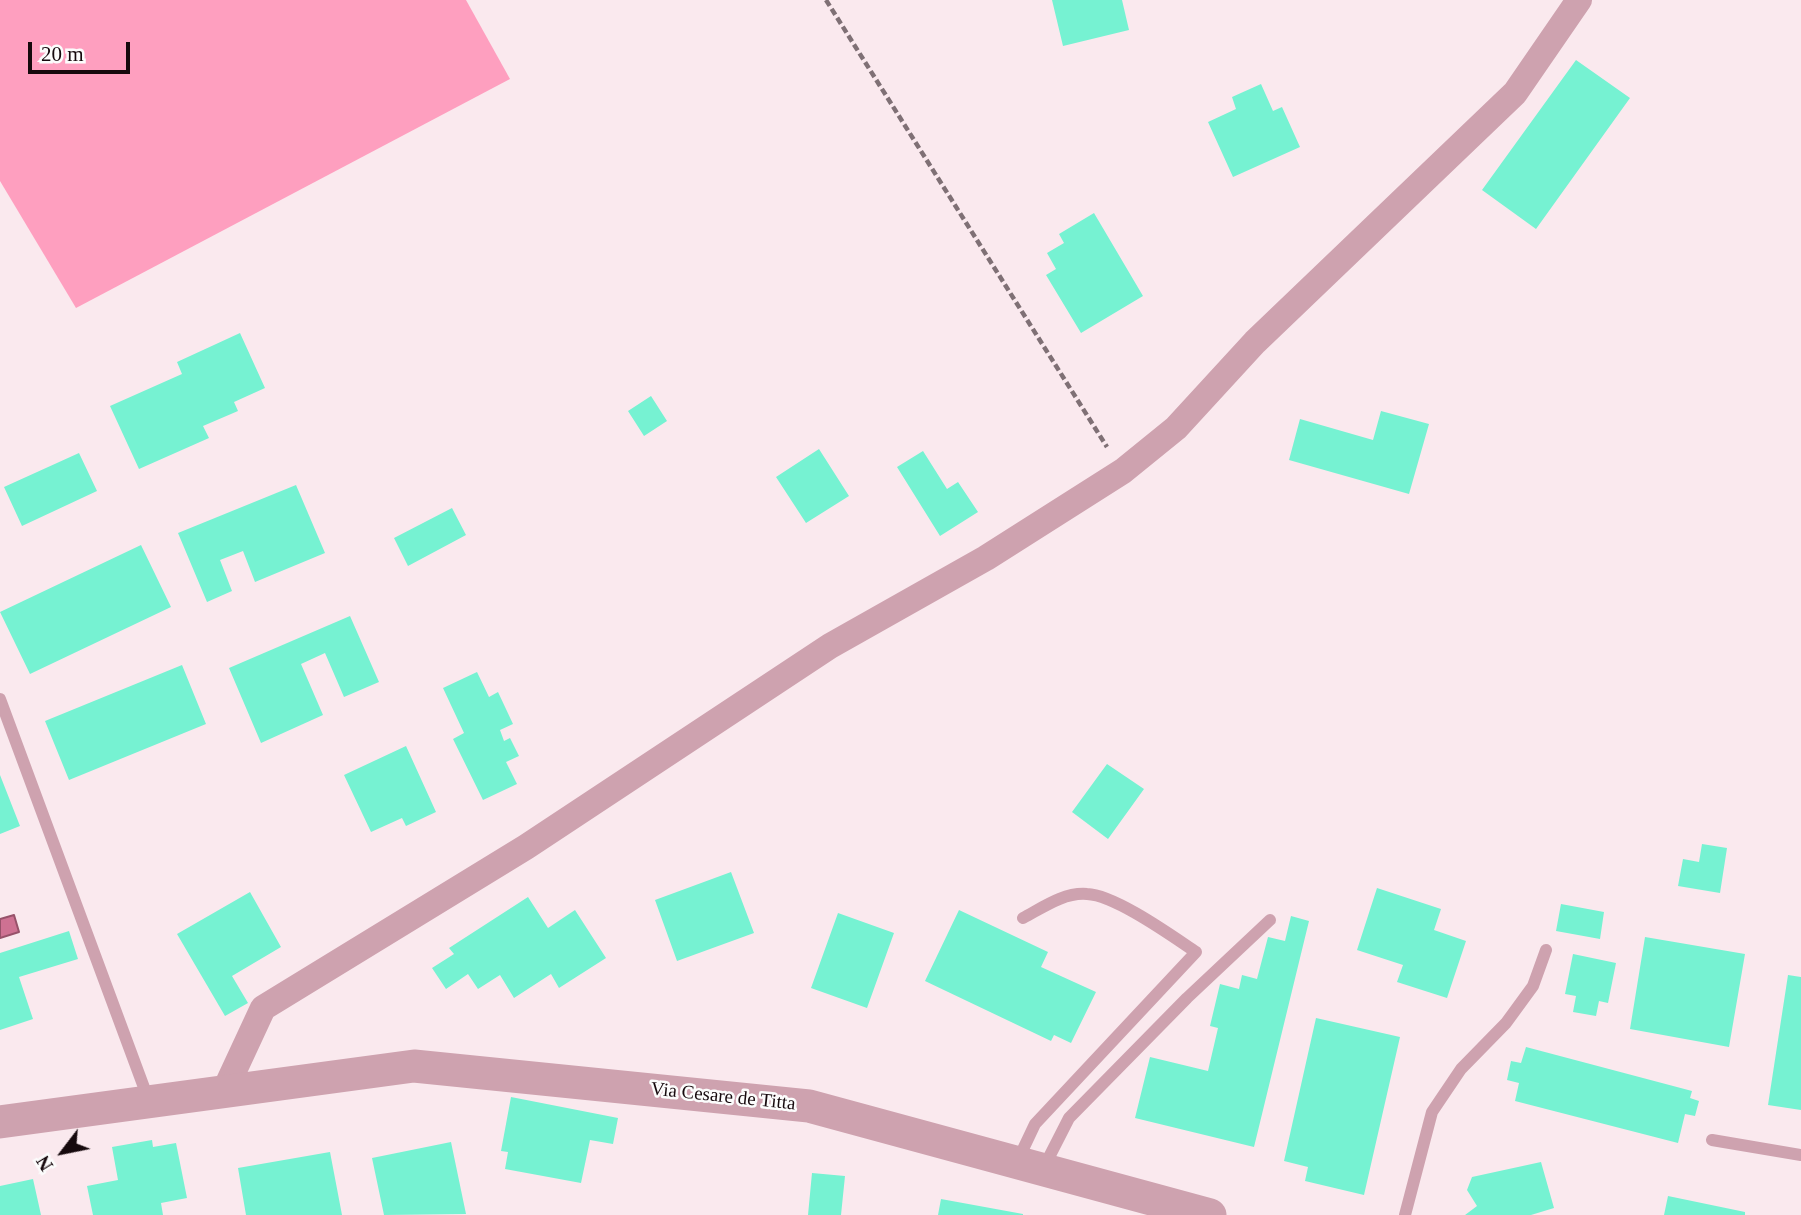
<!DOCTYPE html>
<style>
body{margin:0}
#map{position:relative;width:1801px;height:1215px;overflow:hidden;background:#fae9ee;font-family:"Times New Roman",serif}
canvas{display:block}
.north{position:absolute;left:28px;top:1117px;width:70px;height:70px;-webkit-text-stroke:5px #fcfcfc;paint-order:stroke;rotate:238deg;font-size:19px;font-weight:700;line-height:28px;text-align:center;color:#16090d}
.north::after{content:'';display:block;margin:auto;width:24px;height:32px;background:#16090d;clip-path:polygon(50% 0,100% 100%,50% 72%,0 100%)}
.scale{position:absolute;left:28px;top:42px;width:102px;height:32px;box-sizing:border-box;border:4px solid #16090d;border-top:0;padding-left:9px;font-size:21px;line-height:24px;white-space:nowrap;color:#16090d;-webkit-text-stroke:5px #fcfcfc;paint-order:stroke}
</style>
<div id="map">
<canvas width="1801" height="1215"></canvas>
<div class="north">N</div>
<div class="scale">20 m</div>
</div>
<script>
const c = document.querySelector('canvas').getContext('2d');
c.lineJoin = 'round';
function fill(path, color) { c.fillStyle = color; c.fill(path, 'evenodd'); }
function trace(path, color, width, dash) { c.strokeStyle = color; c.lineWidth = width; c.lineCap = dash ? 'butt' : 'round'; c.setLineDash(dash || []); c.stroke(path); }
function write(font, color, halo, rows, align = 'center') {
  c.font = font + ' "Times New Roman",serif'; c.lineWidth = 5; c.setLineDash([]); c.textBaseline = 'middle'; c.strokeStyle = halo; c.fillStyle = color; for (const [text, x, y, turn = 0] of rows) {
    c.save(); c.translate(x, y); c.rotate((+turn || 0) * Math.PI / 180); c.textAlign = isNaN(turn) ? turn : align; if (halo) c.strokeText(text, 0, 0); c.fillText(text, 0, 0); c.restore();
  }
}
fill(new Path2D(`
 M0,0H466L510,79L76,308L0,181Z`), '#fe9fbf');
const water = new Path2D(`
 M14,915L19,932L0,938V919Z`);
fill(water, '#ce7192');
trace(water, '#97526a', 2);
fill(new Path2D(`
 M1052,0H1122L1129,30L1063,46Z
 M1576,60L1630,98L1536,229L1482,190Z
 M1261,84L1273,111L1282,107L1300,147L1233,177L1208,122L1236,109L1232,97Z
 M1094,213L1143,296L1081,333L1046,275L1056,269L1047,253L1064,243L1059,234Z
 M240,333L265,388L234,402L238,411L203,426L209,438L139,469L110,406L182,374L177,362Z
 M651,396L667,421L644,436L628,411Z
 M1381,411L1429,424L1409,494L1289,460L1300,419L1373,440Z
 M819,449L849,496L806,523L776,477Z
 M923,451L947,489L958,482L978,512L940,536L897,467Z
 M79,453L97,491L22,526L4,487Z
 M296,485L325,553L255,582L243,551L220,560L232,591L207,602L178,533Z
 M452,508L466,535L408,566L394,538Z
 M141,545L171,607L30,674L0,612Z
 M350,616L379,682L344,697L325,653L301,664L323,715L261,743L229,668Z
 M182,665L206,724L69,780L45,721Z
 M477,672L489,697L498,692L513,724L500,730L504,741L510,738L519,756L506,762L517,784L483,800L453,739L464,733L443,688Z
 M406,746L436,812L406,826L402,818L371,832L344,775Z
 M1107,764L1144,789L1108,839L1072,812Z
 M0,775L20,826L0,834Z
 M1702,844L1727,848L1720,893L1678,886L1683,859L1699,862Z
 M731,872L754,933L677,961L655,900Z
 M1377,888L1441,909L1434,930L1466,941L1447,998L1397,982L1403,965L1357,950Z
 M250,892L281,947L232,976L248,1003L225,1016L177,934Z
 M528,897L548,928L575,910L606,958L559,988L551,974L514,998L500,975L478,989L468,974L446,989L432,968L454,954L449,948Z
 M1561,904L1604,912L1600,939L1556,931Z
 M959,910L1048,952L1041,967L1096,992L1071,1043L1054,1035L1051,1041L925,981Z
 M838,913L894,933L867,1008L811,988Z
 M1291,916L1309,921L1254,1147L1135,1118L1150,1057L1208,1071L1218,1028L1210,1026L1220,984L1239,989L1242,975L1257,979L1268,937L1285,941Z
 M69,931L78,959L19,977L33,1019L0,1030V953Z
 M1645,937L1745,954L1729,1047L1630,1029Z
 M1573,954L1616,963L1608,1003L1599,1001L1596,1016L1573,1012L1576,996L1565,994Z
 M1788,975L1801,977V1110L1768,1105Z
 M1316,1018L1400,1037L1364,1195L1305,1181L1308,1167L1284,1161Z
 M1526,1047L1692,1091L1690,1098L1699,1101L1695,1116L1685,1114L1678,1143L1515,1101L1519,1083L1507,1080L1511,1061L1521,1063Z
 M511,1097L618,1118L613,1144L590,1140L581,1183L505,1169L508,1152L501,1151Z
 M152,1140L153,1147L176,1143L187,1198L161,1203L163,1215H93L87,1186L118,1180L112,1147Z
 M451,1142L466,1214L384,1215L372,1158Z
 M330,1152L342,1215H246L238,1168Z
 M1541,1162L1554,1208L1531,1215H1465L1477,1206L1467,1190L1472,1177Z
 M812,1173L845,1176L841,1215H808Z
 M33,1179L41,1215H0V1186Z
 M1668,1196L1745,1212V1215H1664Z
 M941,1199L1023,1214V1215H938Z`), '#76f2d2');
trace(new Path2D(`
 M826,0L1107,447`), '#7f7075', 4.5, [7, 3.5]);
trace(new Path2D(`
 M0,699L149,1101
 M1712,1140L1801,1155
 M1017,1162L1035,1124L1196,952C1172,936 1115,895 1087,894C1064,892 1042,908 1023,918
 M1043,1169L1069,1118L1187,998L1270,920
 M1405,1215L1432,1112L1461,1069L1506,1023L1533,986L1546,950`), '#cea2af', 12);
trace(new Path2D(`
 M224,1092L263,1008L526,847L830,646L986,558L1123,471L1176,428L1255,342L1515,93L1579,0`), '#cea2af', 26);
trace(new Path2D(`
 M0,1122L414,1066L809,1106L1210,1215`), '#cea2af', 33);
write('19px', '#16090d', '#fcfcfc', [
 ["Via Cesare de Titta",723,1097,6]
]);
</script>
